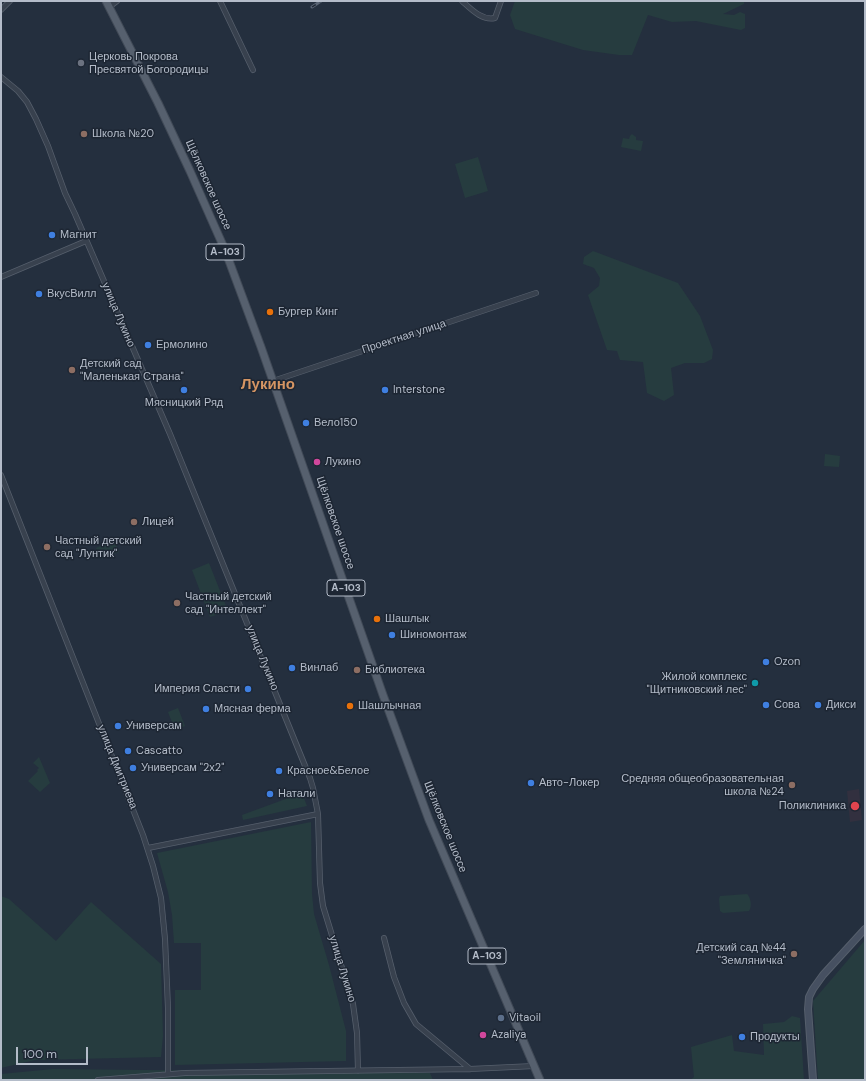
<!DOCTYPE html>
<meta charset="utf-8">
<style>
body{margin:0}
#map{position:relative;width:866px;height:1081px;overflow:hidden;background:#242f3e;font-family:"DM Sans",sans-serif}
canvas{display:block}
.frame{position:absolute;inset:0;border:2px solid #b4bcc9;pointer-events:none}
.scale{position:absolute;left:16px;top:1047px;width:72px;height:18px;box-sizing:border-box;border:2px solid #b4bcc9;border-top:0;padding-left:5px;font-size:12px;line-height:14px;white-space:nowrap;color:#b4bcc9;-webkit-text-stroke:3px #1d2633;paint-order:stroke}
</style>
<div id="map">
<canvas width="866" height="1081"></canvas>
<div class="frame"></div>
<div class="scale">100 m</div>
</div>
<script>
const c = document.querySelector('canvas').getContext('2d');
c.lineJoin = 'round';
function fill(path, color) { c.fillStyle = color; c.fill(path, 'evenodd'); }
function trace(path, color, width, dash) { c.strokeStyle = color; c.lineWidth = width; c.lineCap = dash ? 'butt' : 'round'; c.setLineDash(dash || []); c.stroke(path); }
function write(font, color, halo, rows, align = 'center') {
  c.font = font + ' "DM Sans",sans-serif'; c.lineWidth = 3; c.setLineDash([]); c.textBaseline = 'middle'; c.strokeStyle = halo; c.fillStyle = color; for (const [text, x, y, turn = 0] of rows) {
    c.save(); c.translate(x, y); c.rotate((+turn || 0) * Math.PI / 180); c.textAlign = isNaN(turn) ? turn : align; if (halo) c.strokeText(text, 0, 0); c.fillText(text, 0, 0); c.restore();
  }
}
fill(new Path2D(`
 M859,789L862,820L850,822L847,791Z`), '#32303f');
fill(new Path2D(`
 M515,1H744V4L723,14L734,15L740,12L745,14V28L741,30L696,21L672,22L648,15L632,55H619L583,50L515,29L510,15Z
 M632,134L636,137V140L643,141L641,151L621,147L623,138L629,139L630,136Z
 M478,157L488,191L465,198L455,164Z
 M593,251L678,283L700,316L713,350L712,359L704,363H685L671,368L674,395L664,401L647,393L643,362L620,360L617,351L607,350L588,295L599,286L600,278L594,268L583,264L584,257Z
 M825,454L840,456L839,467L824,466Z
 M114,540L119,552L101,559L96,548Z
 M209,563L228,611L210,617L192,570Z
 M178,708L185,726L175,730L168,712Z
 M39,757L50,783L40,792L28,781L38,771L37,770L39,768L33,763Z
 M302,793L307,806L243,820L242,815Z
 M311,822L312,894L314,914L329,965L346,1031V1061L175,1065V990H201V943H174L172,915L168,892L157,853Z
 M747,894L748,895C751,899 752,907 749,911L723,913L720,911L719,899L720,896Z
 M1,896L9,899L56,941L91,902L161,964L163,1036L161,1057L35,1060L1,1068Z
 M865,940V1080H818L813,1001Z
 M792,1016L800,1018L804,1080H690L694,1077L691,1047L732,1035L734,1051L764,1055L763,1024L784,1022Z
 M53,1069L430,1073L433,1080H1V1074Z`), '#263c3f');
const minor = new Path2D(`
 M220,1L253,70
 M462,1C471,9 482,21 495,18L501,1
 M109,7L117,1
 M1,10L10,1
 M1,77L18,91L27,102L36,119L48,146L65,193L75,214L170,434L310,778L313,788L318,814L320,883L323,906L353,1004L357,1033L358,1071
 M1,277L86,241
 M273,381L536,293
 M1,475L143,835L153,866L161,898L165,939L168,1008V1074
 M148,848L318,814
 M384,938L394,977L404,1003L416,1024L470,1069
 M98,1080L185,1073L470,1069L534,1066`);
const secondary = new Path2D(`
 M813,1080L808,1009L809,997L813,989L823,975L865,929`);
const primary = new Path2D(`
 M106,1L158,103L190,171L225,250L261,347L383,695L429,820L540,1080`);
trace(minor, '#565f6c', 6);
trace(secondary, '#565f6c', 8);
trace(primary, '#414a57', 9);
trace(minor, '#38414e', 4.5);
trace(secondary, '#465061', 6);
trace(primary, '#56606e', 7);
const rail = new Path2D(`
 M312,7L321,1`);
trace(rail, '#5a6575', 3);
trace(rail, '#1d2633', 1.5, [4.5]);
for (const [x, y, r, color] of [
 [81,63,4,"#6b7280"],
 [84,134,4,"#8d6e63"],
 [52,235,4,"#3f7fe0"],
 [39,294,4,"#3f7fe0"],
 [270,312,4,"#e8710a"],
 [148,345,4,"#3f7fe0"],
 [72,370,4,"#8d6e63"],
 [184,390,4,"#3f7fe0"],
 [385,390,4,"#3f7fe0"],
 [306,423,4,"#3f7fe0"],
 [317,462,4,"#d1479c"],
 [134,522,4,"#8d6e63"],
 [47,547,4,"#8d6e63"],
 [177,603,4,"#8d6e63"],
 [377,619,4,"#e8710a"],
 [392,635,4,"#3f7fe0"],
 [766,662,4,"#3f7fe0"],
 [292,668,4,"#3f7fe0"],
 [357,670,4,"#8d6e63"],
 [755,683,4,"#0f9aa8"],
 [248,689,4,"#3f7fe0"],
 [766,705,4,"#3f7fe0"],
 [818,705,4,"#3f7fe0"],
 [350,706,4,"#e8710a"],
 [206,709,4,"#3f7fe0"],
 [118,726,4,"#3f7fe0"],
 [128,751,4,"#3f7fe0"],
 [133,768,4,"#3f7fe0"],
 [279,771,4,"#3f7fe0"],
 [531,783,4,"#3f7fe0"],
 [792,785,4,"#8d6e63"],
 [270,794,4,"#3f7fe0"],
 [855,806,5,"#e0444e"],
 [794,954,4,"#8d6e63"],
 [501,1018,4,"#5c6f8a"],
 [483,1035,4,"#d1479c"],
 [742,1037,4,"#3f7fe0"]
]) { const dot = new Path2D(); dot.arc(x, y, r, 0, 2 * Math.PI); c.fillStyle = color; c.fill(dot); trace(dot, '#1d2633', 1.5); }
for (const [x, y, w] of [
 [225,252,38],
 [346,588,38],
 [487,956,38]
]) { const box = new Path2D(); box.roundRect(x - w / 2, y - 8, w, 16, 3); c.fillStyle = '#1d2633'; c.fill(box); trace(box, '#b4bcc9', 1); }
write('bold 10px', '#b4bcc9', null, [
 ["А-103",225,252],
 ["А-103",346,588],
 ["А-103",487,956]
]);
write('11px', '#b4bcc9', '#1d2633', [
 ["Церковь Покрова",89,57],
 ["Пресвятой Богородицы",89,70],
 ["Школа №20",92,134],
 ["Магнит",60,235],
 ["ВкусВилл",47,294],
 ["Бургер Кинг",278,312],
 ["Ермолино",156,345],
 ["Детский сад",80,364],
 ["\"Маленькая Страна\"",80,377],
 ["Interstone",393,390],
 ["Мясницкий Ряд",184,403,"center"],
 ["Вело150",314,423],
 ["Лукино",325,462],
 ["Лицей",142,522],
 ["Частный детский",55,541],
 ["сад \"Лунтик\"",55,554],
 ["Частный детский",185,597],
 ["сад \"Интеллект\"",185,610],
 ["Шашлык",385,619],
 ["Шиномонтаж",400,635],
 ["Ozon",774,662],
 ["Винлаб",300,668],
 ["Библиотека",365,670],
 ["Жилой комплекс",747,677,"right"],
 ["\"Щитниковский лес\"",747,690,"right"],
 ["Империя Сласти",240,689,"right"],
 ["Сова",774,705],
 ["Дикси",826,705],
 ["Шашлычная",358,706],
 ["Мясная ферма",214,709],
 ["Универсам",126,726],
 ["Cascatto",136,751],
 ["Универсам \"2x2\"",141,768],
 ["Красное&Белое",287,771],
 ["Средняя общеобразовательная",784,779,"right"],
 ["школа №24",784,792,"right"],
 ["Авто-Локер",539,783],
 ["Натали",278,794],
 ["Поликлиника",846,806,"right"],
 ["Детский сад №44",786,948,"right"],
 ["\"Земляничка\"",786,961,"right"],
 ["Vitaoil",509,1018],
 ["Azaliya",491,1035],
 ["Продукты",750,1037]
], 'left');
write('11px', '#b4bcc9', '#1d2633', [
 ["Щёлковское шоссе",208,185,66],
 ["улица Лукино",118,315,67],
 ["Проектная улица",404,337,-18],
 ["Щёлковское шоссе",335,523,71],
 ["улица Лукино",262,658,68],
 ["улица Дмитриева",117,767,68],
 ["Щёлковское шоссе",445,827,68],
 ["улица Лукино",342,969,73]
]);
write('bold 15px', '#d59563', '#1d2633', [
 ["Лукино",268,385]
]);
</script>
